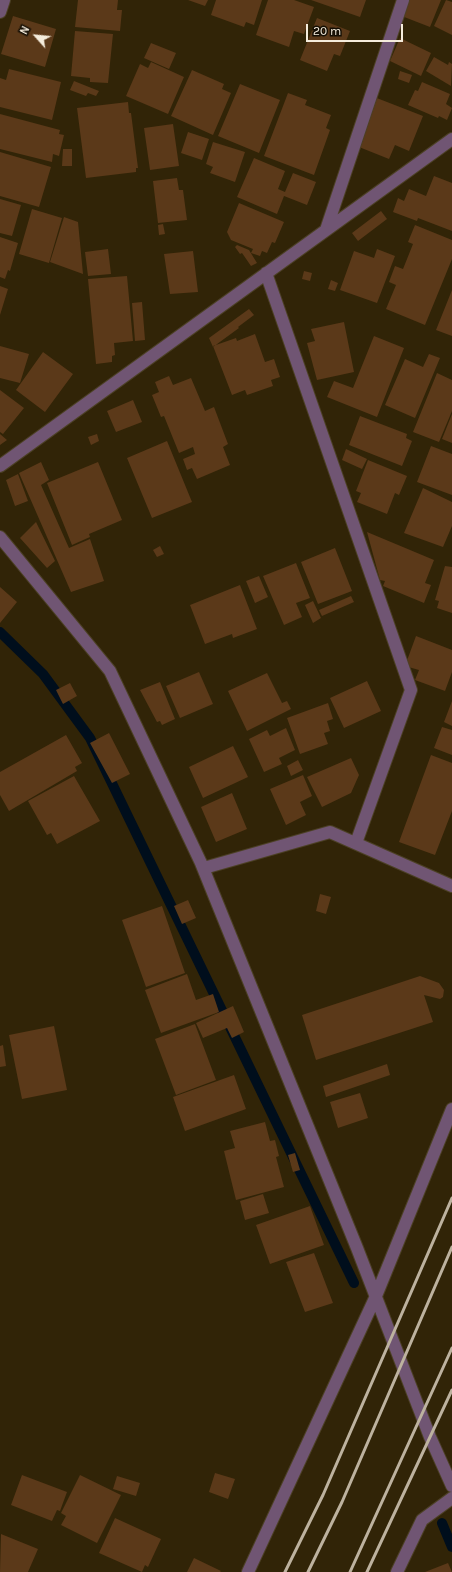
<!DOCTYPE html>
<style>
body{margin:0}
#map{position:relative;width:452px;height:1572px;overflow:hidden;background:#312407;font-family:Karla,sans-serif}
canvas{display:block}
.north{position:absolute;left:16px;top:16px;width:40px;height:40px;-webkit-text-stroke:3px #140e04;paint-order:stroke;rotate:297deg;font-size:11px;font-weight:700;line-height:16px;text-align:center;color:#f5ecdc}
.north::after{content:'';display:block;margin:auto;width:14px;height:18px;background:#f5ecdc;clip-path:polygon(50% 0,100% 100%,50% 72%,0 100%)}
.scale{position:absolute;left:306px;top:24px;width:97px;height:18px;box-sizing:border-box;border:2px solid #f5ecdc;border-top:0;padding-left:5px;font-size:12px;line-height:14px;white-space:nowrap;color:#f5ecdc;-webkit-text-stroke:3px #140e04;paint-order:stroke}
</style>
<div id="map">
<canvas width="452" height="1572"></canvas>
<div class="north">N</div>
<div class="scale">20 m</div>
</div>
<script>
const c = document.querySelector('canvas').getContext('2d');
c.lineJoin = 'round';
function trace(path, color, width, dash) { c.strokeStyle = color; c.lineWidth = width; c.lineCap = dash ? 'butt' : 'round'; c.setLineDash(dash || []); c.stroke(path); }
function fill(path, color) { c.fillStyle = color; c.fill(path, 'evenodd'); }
trace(new Path2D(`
 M0,632L43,674L90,738L354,1283
 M442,1523L452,1547`), '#000e1c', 10);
fill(new Path2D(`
 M78,0H118L117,10H122L120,31L75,27Z
 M188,0H208L205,6Z
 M216,0H262L254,25L246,22L244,27L211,15Z
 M268,0H294L314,7L304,34L294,31L289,47L256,35Z
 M311,0H366L360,17Z
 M405,0H441L430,27L399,15Z
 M446,0L452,2V35L434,26Z
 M13,16L56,29L45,67L1,54Z
 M317,18L350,31L340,56L334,54L327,71L300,60Z
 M75,31L113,34L108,83L90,82V78L71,76Z
 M400,38L431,53L421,76L390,61Z
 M151,43L176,53L169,69L144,58Z
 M434,57L448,65L449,62L452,64L451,86L426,71Z
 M151,62L184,77L168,114L126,96L140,64L148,68Z
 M9,69L61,82L52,120L0,107V78L6,80Z
 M192,70L224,84L222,89L231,93L213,135L171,116Z
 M400,71L412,75L409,83L398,79Z
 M74,81L99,91L96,96L88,93L86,96L70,90Z
 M422,82L450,94L446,104L452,108L447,120L439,116L438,118L408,105L415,90L418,91Z
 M240,84L280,100L259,153L218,136Z
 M288,93L307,100L305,105L331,115L326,128L330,130L314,175L264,156Z
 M369,95L423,116L409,151L395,145L389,159L354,145Z
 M128,102L129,113H131L138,168H136V172L86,178L77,108Z
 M0,114L60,130L59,134L64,135L59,156L53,154L52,162L0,149Z
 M173,124L179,166L150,170L144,128Z
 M188,132L209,139L202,160L181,153Z
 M213,142L245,152L235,182L210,173L213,167L206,164Z
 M63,149H72V166H62Z
 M0,152L51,167L39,207L0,196Z
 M254,158L285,171L278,189L285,192L293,173L316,182L307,205L284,196L277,214L237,197Z
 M434,176L452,183V231L418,218L417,221L393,212L398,198L404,201L409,189L426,196Z
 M177,178L179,190H183L187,220L158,223L153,181Z
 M0,199L21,205L12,236L0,233Z
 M239,203L284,222L275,243L272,242L267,253L262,251L260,256L251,253L253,249L231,240L227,232Z
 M32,209L62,218L49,263L19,254Z
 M381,211L387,219L358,241L352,233Z
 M64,217L78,222L83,274L50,262Z
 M163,224L165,234L159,235L158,225Z
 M415,225L452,240V259L425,325L386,309L396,285L389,282L395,266L403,269L413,244L408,242Z
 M0,237L18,243L10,271L8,270L5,279L0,277Z
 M237,245L249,250L257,263L251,266L242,253L240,254L235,247Z
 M108,249L111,274L88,276L85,252Z
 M377,249L395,256L377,303L340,290L354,251L374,258Z
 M193,251L198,292L170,294L164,254Z
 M304,271L312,273L310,281L302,279Z
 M127,276L133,341L114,343L115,355L112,356V362L96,364L88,279Z
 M331,280L338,283L335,291L328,289Z
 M0,286L8,289L0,315Z
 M452,290V336L436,330Z
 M142,302L145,340L135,341L132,303Z
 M249,309L254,315L238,327L239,328L213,347L209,338Z
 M344,322L354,372L317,380L307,343L315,341L311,329Z
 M255,334L265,362L274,359L280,377L271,380L273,386L247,395L245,390L232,395L213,346L236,338L237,341Z
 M374,336L404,348L377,417L327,397L334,381L353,388Z
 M0,346L29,354L20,383L0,378Z
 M43,352L73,374L45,412L16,390Z
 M429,354L440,358L415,418L385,405L405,359L423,367Z
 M437,373L452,380V411L439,442L413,432Z
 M169,376L173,385L191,378L205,411L214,407L228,444L223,447L230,465L197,479L192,468L187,470L183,459L195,454L193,447L179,453L164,416L161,417L152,395L159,392L155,382Z
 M0,390L24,408L3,434L0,432Z
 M133,400L142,422L116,432L107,411Z
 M452,414V443L442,439Z
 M360,416L407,434L406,438L412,441L402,466L349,445Z
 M0,434L7,440L0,445Z
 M97,434L99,441L91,445L88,437Z
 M167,441L192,502L152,518L127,458Z
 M431,446L452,454V495L417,482Z
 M346,449L367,459L362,469L342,460Z
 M368,460L407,476L399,495L395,493L387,514L357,502L361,493L356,491Z
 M41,462L49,480L41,485L69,548L90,539L104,581L71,592L19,473Z
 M98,462L122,520L89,534L90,537L72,545L47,483Z
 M18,474L28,501L15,506L6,480Z
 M423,488L452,502V526L443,547L404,533Z
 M36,522L55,561L47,568L20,538Z
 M367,532L434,560L425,583L431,585L424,603L383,586L385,581L380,580Z
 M160,546L164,554L157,557L153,550Z
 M335,548L352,591L318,604L301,562Z
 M296,563L310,598L296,603L302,617L284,625L263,576Z
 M445,566L452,567V613L437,608L439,601L435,600Z
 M259,576L268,597L255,603L246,581Z
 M240,585L257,629L233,638L232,634L205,644L190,605Z
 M0,587L17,602L0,623Z
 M351,596L354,602L322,616L319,610Z
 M313,601L321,618L313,623L305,605Z
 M416,636L452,650V672L445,691L415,680L419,670L405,666Z
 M199,672L213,704L180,718L166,686Z
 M267,673L282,703L287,701L291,709L247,731L228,691Z
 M367,681L381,711L344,728L330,698Z
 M160,682L175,719L162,725L160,721L157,722L140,690Z
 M70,683L77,696L63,704L56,690Z
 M452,701V726L444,722Z
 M328,703L333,719L327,721L330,731L324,733L328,744L300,754L287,718Z
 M442,727L452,730V755L434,748Z
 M286,728L295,750L279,758L282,764L264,772L249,739L267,730L270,736Z
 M109,733L130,774L112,783L90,743Z
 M66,735L82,763L75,767L77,771L9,811L0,795V772Z
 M233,746L248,777L203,798L189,767Z
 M431,755L452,763V811L435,855L399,842Z
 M351,758L359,775L351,793L322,807L307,777Z
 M298,760L303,770L291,776L287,766Z
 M303,775L312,796L300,802L306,815L286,825L270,789Z
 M74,776L100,821L57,844L51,833L47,835L28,801Z
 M232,793L247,829L216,842L201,807Z
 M320,894L331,897L326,914L316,911Z
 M188,900L196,918L182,924L174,906Z
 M162,906L185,973L146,987L122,920Z
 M187,974L196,1000L213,994L219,1012L161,1033L145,990Z
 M420,976L439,983L444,990L443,997L440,999L424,995L433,1022L316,1060L302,1015Z
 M233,1006L244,1032L232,1038L227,1028L203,1038L196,1023Z
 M195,1024L216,1080L176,1095L155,1039Z
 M54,1026L67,1090L22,1099L9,1035Z
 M3,1045L6,1066L0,1067V1046Z
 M387,1064L390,1075L326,1097L323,1086Z
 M234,1075L246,1109L185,1131L173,1097Z
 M360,1093L368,1118L338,1128L330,1102Z
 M265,1122L270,1141L275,1140L279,1156L276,1157L284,1187L236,1200L224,1151L235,1148L230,1131Z
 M295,1153L300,1170L293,1172L288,1155Z
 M263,1194L269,1213L245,1220L240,1201Z
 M310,1206L324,1245L270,1264L256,1225Z
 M314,1253L333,1303L305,1312L286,1262Z
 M215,1473L235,1479L228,1499L209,1492Z
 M22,1475L67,1492L60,1511L57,1510L52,1521L11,1505Z
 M80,1475L121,1495L97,1543L61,1525L66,1516L61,1513Z
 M117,1476L140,1483L136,1496L113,1489Z
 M115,1518L161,1539L148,1567L145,1565L142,1572L99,1553Z
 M1,1534L38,1549L28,1572H0Z
 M194,1558L221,1571L220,1572H187Z
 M448,1563L452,1572H425Z`), '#5b3919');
const minor = new Path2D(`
 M0,12L4,0
 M326,230L403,0
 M266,273L411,690L356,843
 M0,466L452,139
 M0,537L110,671L201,863L357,1248L430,1437L452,1486
 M204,868L330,832L452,886
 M248,1572L376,1296L452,1109
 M397,1572L422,1520L452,1498`);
trace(minor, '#4c4025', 14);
trace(minor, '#705573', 12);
trace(new Path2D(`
 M285,1572L323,1495L452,1198
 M308,1572L342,1502L452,1247
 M350,1572L452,1348
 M367,1572L452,1390`), '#bdb29f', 3);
</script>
